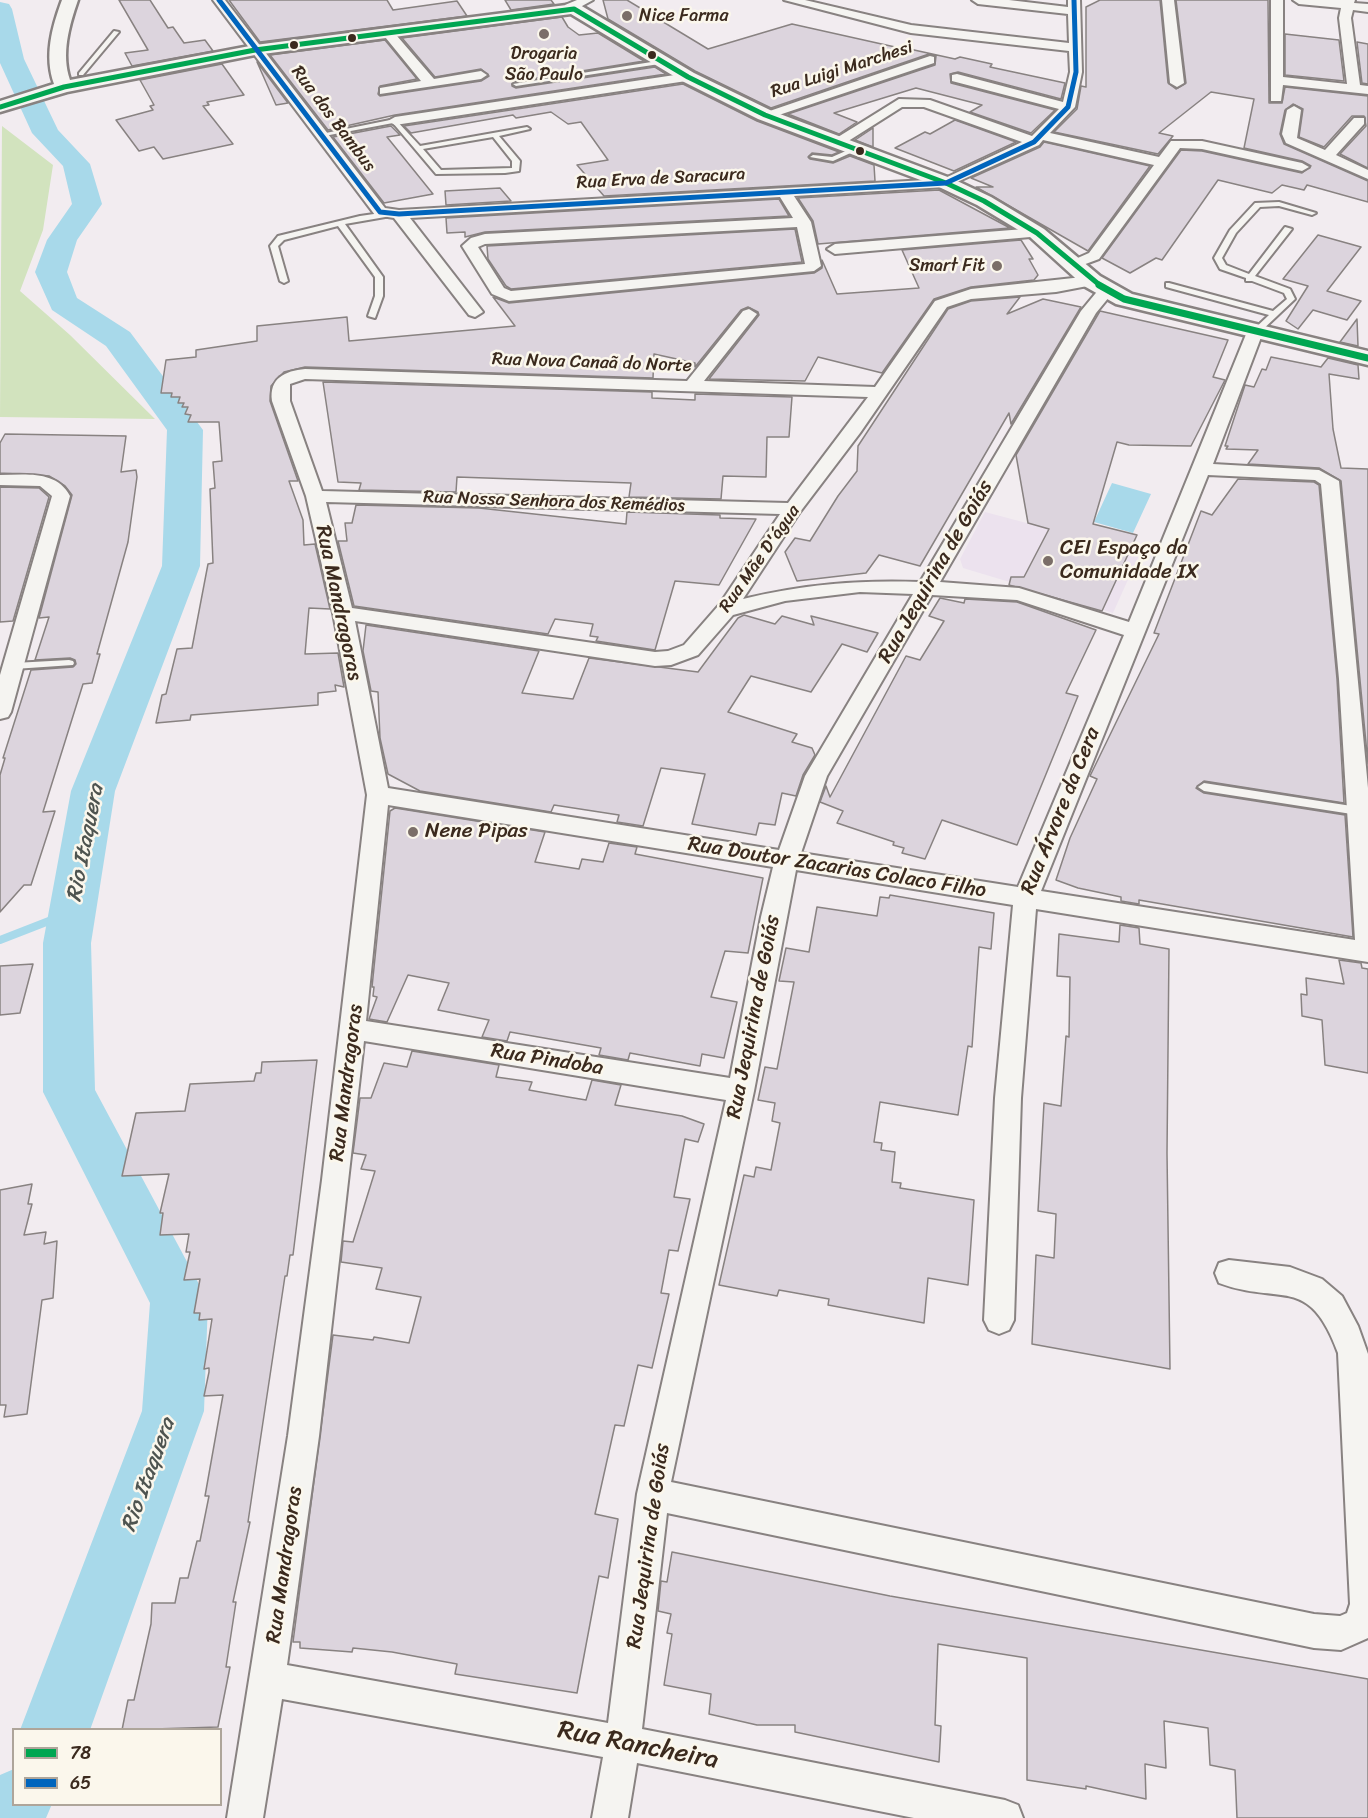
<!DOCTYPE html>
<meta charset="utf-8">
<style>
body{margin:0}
#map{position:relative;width:1368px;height:1818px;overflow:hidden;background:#f2ecf0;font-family:Sriracha,sans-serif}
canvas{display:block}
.legend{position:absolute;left:12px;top:1728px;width:210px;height:78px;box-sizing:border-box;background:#fbf7ec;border:2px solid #aea59a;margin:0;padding:8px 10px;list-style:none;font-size:18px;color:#3b2a1e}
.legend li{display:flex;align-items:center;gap:12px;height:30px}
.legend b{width:30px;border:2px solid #aea59a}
</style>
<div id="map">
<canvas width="1368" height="1818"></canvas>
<ul class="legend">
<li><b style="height:8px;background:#00a651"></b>78</li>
<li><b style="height:8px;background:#0065bd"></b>65</li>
</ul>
</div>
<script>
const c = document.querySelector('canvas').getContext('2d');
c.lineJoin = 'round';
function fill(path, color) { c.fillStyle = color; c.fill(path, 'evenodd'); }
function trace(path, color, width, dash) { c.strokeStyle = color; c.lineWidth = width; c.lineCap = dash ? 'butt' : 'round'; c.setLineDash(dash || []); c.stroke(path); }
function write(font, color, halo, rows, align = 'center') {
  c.font = font + ' Sriracha,sans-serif'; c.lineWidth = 5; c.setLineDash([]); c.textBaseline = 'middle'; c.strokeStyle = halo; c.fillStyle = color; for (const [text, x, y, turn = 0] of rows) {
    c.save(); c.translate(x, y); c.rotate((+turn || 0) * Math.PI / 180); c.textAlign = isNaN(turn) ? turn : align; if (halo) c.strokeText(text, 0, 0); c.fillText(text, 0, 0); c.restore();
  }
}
fill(new Path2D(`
 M985,512L1140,553L1113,613L963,568L960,559Z`), '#ece2ee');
fill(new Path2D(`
 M2,126L53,165L43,230L20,291L70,335L155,419L0,417Z`), '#d2e3be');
fill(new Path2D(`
 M1112,483L1151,494L1133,533L1094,522Z`), '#a8d9ea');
trace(new Path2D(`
 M0,940L72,912`), '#a8d9ea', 8);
fill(new Path2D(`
 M0,2L9,4L12,9L24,59L58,130L90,164L102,204L77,240L67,272L77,298L130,332L203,430L200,566L115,791L91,943L95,1090L208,1301L204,1411L90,1730H20L142,1411L150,1303L43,1092V943L71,791L162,566L167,430L106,346L52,310L35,272L47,240L72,204L63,166L32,133L0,63Z
 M14,1769V1804H52L46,1818H0V1775Z`), '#a8d9ea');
const building = new Path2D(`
 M119,0H150L168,28L173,27L184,43L205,40L213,51L132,66L125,53L148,50Z
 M229,0H387L393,10L457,1L467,16L260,42Z
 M505,0H551L554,4L511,10Z
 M603,0H627L708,49L792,24L904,49L905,48L955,59L960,57L992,64L990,67L1065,83L1061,99L958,72L950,74L951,83L1055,110L1031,133L970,112L982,105L916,88L834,113L857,122L839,134L788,114L935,65L936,56L929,54L771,108L695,71L608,19Z
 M1100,0H1160L1168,83L1176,89L1186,83L1176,0H1268L1269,103H1282L1285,87L1368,96V168L1340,154L1366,126L1364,116H1352L1324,147L1299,137L1303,109L1293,104L1285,110L1280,134L1284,144L1368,181V202L1307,185L1304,190L1282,185L1272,193L1218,180L1162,260L1156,258L1130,273L1102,258L1181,150L1202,151L1302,173L1311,166L1302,161L1244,148L1254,99L1211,92L1159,133L1173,136L1158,154L1054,132L1077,109L1081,86L1086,87V7Z
 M562,17L568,27L579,35L598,33L644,61L513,82L512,86L516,88L655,67L666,74L395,115L328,130L270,55L385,40L417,79L380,86L378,94L380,96L481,81L489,76L481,69L435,77L402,38Z
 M1285,34L1339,40L1344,81L1285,75Z
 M1357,42L1368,44V84L1362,83Z
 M257,62L288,103L276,105Z
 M222,64L244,95L207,102L209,105L203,106L233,144L163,159L154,147L139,151L116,120L153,110L150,106L154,105L140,80Z
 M683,84L757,121L839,152L832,155L812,153L808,157L810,159L833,163L850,156L874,165L875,181L604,196L577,165L608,160L581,122L568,124L551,112L516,118L513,115L411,133L404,126Z
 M955,120L1016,142L954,171L895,148L925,132L930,134Z
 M391,126L400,135L387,137L433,194L384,203L333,137Z
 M873,128V147L855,140Z
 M1044,142L1150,166L1088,251L976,187H993L971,178L1040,147Z
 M500,188L511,201L446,205L445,191Z
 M939,190L1010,228L818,244L813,221L798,198Z
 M779,199L789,216L485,232L465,237V232L447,233L446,218Z
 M795,229L802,262L511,289L506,286L488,259L487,246Z
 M1318,235L1361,247L1327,291L1361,301L1347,320L1313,310L1298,329L1286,321L1308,286L1283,279Z
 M1021,240L1033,259H1029L1038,275L1034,280L971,287L934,299L882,373L818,357L805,381L709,379L759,315L758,312L748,307L741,310L695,367V363L654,354L653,378L305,367L284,372L271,386L270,401L298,481H289L303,520L304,545L315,544L330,609L309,608L305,654L338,653L344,687L335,685L336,691L318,693V705L191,715L190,720L156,723L162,695L166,694L177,649L192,648L208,564L213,563L210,489L215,488L213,462L222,461L219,422H188L191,415L185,414L188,407H182L184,403H178L180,397H171L172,393H161L166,360L196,357V350L257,341V326L347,317L349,341L515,326L493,297L509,303L814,273L822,268V260L837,294L919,288L902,250Z
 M1020,297L1007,314L1043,299L1081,307L1011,424L1009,413L920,566L879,555L866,573L797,581L785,552L795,538L810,541L838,496L857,471L858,446L948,309L971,301Z
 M1100,311L1228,340L1213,377L1225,380L1191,446L1129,445L1117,442L1093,524L1137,535L1102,611L1009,585L1011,577H1024L1049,529L1028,523L1016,455Z
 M1357,319L1358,346L1340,342Z
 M1271,357L1321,367L1328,358L1358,365L1359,379L1329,374L1333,429L1341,468L1368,469V764L1341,481L1319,468L1248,464L1258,450L1226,449L1228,446H1225L1245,385L1254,387L1262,369L1266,370Z
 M323,382L652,392V398L695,400V394L792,397L789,437H767L766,477L723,476L721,499L629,497L631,483L457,477L456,492L359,490L361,483L338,482Z
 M5,434L126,436L121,472L136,470L137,477L128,542L97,654H100L92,683L83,684L43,812L55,811L31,885H24L0,912V775L5,758H3L31,670L73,667L76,664L75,660L70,658L35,660L49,617L39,618L72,495L65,486L49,476L0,473V443Z
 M1238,479L1314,482L1319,485L1337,679L1344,803L1204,781L1196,788L1204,793L1345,815L1353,937L1139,900V904L1121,901V897L1078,888L1056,880L1070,838L1097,779L1090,776L1159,634L1154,633L1201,511L1212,515Z
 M0,487L39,488L49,497L13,621L0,622Z
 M356,505L479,508L626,524L627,512L720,515V518L756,519L719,585L675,581L655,650L596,641L598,637L590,636L593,624L555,619L548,634L354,606L338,541H347L345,523H352Z
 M940,598L964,603L965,599L1017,602L1096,630L1066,693L1078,696L1017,845L942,820L925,859L902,853L904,848L893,845L894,842L837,823L843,811L820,802L826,786L830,797L906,656L920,660L944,621L929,616Z
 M744,615L775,624L782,616L814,625L811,616L878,633L867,652L842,644L811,692L751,676L728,712L797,734L792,742L812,748L815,755L803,775L796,796L782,793L775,825L759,823L756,835L692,824L705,774L661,768L643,826L617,822L619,815L554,805L551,812L420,791L388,774L380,738L378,692L371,691L363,651L366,625L539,651L522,693L573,699L589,658L698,672L738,618Z
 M395,808L545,832L535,862L579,869L582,859L603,862L609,843L637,847L635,854L763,878L748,953L725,951L711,997L737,1002L724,1058L702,1054L700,1066L630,1053L628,1060L599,1055L601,1048L510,1032L507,1041L482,1037L489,1020L438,1010L449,983L408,975L387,1022L369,1019L377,997L373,996L374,987H372L390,811Z
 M890,895L994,913L991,949L979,947L972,1047L968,1046L958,1115L880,1102L874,1142L882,1143L881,1150L895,1152L892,1182L901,1183L900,1188L974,1200L968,1285L928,1278L924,1323L828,1305L829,1299L779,1290L777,1296L719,1285L744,1175L754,1177L756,1167L771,1170L780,1123L772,1121L775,1103L758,1100L765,1067L777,1069L794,982L779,981L786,948L809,952L817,907L877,916L880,897L889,898Z
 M1120,925L1139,928L1140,944L1169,949L1167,1153L1170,1369L1032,1344L1036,1255L1054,1258L1056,1214L1038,1211L1044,1103L1061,1106L1066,1036L1069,1037L1070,977L1057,976L1059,934L1119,942Z
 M1339,960L1361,963L1362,968L1368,969V1073L1325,1065L1322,1020L1302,1016L1301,994L1307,995L1306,978L1344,984Z
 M33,964L20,1013L0,1015V966Z
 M412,1051L499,1065L496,1077L532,1082L529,1090L568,1097L586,1100L592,1080L621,1085L615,1105L682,1116L704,1124L698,1142L685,1139L674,1197L690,1199L678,1251L669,1250L661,1293L669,1294L652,1368L638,1365L624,1426L615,1425L595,1514L618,1519L608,1578L599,1576L577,1693L455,1674L457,1664L392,1652L353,1648L352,1652L300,1648V1642H293L333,1335L373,1340L374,1337L409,1343L421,1297L376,1289L382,1268L341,1262L343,1241L353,1242L375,1171L361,1169L366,1155L353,1153L360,1098H371L384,1063L407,1067Z
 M317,1060L293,1255H290L287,1276H285L252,1495L248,1522H250L233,1602H236L226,1667H230L218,1727L122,1730L128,1700H134L151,1624L152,1603H175L180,1578H188L197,1541H200L209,1496H205L223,1395L204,1396L209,1372V1368L204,1369L212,1319L199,1320L200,1313H194L200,1279L184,1280L190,1252H186L189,1234L160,1235L163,1213H160L169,1174L122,1176L136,1113L185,1111L190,1084L254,1081L256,1073H261L262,1062Z
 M32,1184L28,1204H32L24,1235L46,1232L44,1244L57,1241L53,1298L42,1300L27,1414L4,1417L6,1405H0V1190Z
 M672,1552L890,1596L1368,1679V1818H1237L1235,1770L1210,1765L1208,1728L1164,1721L1166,1768L1145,1764L1146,1799L1086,1786V1789L1027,1780V1658L938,1644L935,1725L941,1726L939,1762L795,1732V1725H757L709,1714L711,1694L664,1685L672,1634L667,1633L671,1614L658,1611L661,1581L667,1582Z`);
fill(building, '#dcd4dd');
trace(building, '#888281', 1.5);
const lane = new Path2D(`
 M114,31L119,32L83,75H79V73Z
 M664,60L667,62L666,63L516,86L513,84Z
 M395,119L420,146L527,127L530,129L499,136L520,161L519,171L505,173L436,174L393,123L319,137L316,135ZM493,137L512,161V168L441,170L423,149Z
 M855,147L858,149L857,150L833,161L810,157L813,155L832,157Z
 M1279,202L1316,213L1312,215L1279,206L1260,207L1236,233L1222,258L1226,265L1249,274L1285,227L1292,229L1255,276L1290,289L1295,299L1258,334L1251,332L1269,315L1166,287V283H1169L1273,311L1287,299L1284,293L1252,281H1246V278L1220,269L1214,258L1230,230L1255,203Z
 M388,212H391V216L345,224L383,277V296L375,318L368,316L375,296V277L338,226L284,240L278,246L288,281L284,283L280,281L270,246L278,236L360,216Z
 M69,660L73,661L74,663L73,665L14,669L9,666L14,663Z
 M1204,783L1358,807L1364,811L1358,815L1204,791L1198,787Z`);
const street = new Path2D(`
 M213,0H225L385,208L399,210L943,179L1022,142L924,107H902L842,145H832L830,142L899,99L930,100L1032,136L1059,109L952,81V75L957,74L1063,102L1070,72L1069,51L911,33L784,0H805L911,25L1069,43L1068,14L978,4L972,0H1009L1068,7V0H1080L1082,72L1075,107L1050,133L1159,157L1171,141H1202L1302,163L1309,167L1302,171L1202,149L1180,148L1099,259L1072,269L1067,267L1064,264L1089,253L1154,165L1043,140L1039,145L946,187L794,196L811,222L821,266L814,271L509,301L492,294L462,246L471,238L485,234L793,218L780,197L410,218L483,312L475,317L469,315L394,218L375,215ZM797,227L805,264L511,291L504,288L478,247L485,244Z
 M577,0H593L573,11H565V5Z
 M1162,0H1174L1184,83L1177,87L1170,83Z
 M1271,0H1283V77L1347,84L1339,18L1341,8L1299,4L1293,0H1355L1354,3L1368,4V12L1353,10L1351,18L1360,85L1368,86V94L1283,85L1281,101H1271Z
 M387,28L391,29L434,79L481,71L487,75L481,79L380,94V88L421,81L381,32Z
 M930,56L934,57V63L770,118H760L758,115Z
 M688,73L693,74V80L395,125L388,121L395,117Z
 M1294,106L1301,110L1297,138L1325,150L1354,118H1364V124L1336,155L1368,170V179L1286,143L1282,134L1287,110Z
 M1037,228L1045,233L1042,236L835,254L827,249L835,244Z
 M1092,276L1098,278L1100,281L1098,284L1056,292L971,299L947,307L860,433L800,512L743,599C805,584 857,580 920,582L1081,311L1100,288L1106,286L1114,291L1096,313L940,582L1019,588L1129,622L1247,332L1255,327L1261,329L1263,332L1213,464L1319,470L1339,481L1368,788V962L1036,909L1021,1098L1014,1320L1009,1330L999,1334L989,1330L984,1320L995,1098L1013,905L796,870L754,1091L671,1482L1314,1614L1340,1616L1347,1613L1350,1604L1338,1353C1309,1273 1280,1306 1219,1283L1215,1273L1219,1263L1229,1260L1290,1267L1322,1279L1342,1296L1358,1326L1368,1354V1638L1341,1650L1314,1648L667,1513L642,1729L1005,1800L1018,1805L1023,1818H914L637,1763L628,1818H592L603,1757L282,1699L263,1818H227L288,1436L322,1180L367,795L333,613L306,496L272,401C269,378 285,371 305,369L687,381L743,311L749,309L757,314L704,381L875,387L935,301L971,289ZM305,379L868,397L788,503L322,491L290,401V384ZM1208,475L1315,480L1321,484L1339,679L1355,940L1041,891ZM326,502L780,514L719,605L684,645L668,651L655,652L352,608ZM860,592L913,594L805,776L779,850L388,788L355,621L655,666L671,665L698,655L733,615L785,601ZM932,595L1017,600L1124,635L1018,887L801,853L827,776ZM388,805L773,867L761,917L730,1078L366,1021ZM364,1041L726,1100L637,1494L608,1723L287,1665L319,1436Z
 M0,475C26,475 56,470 70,496L11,712L8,717L0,719V675L52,496L40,486L0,485Z`);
const secondary = new Path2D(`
 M62,0H78C69,26 61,54 70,80L255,45L574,4L580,5L694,73L772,111L953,179L991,197L1044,229L1100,276L1132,294L1368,351V365L1116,304L1084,286L1030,237L977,205L939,187L758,119L682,81L571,14L255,55L67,92L0,112V101L54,84C44,56 52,27 62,0Z`);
trace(lane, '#888281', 4);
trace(street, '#888281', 4);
trace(secondary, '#888281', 5);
fill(lane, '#f5f4f1');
fill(street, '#f5f4f1');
fill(secondary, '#f5f4f1');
trace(new Path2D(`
 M0,107L64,87L255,50L574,9L688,77L765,115L946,183L984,201L1037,233L1102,287`), '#00a651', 5);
trace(new Path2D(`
 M1099,285L1124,299L1368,358`), '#00a651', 7);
trace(new Path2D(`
 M219,0L380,212L399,214L946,183L1034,142L1068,107L1076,72L1074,0`), '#0065bd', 5);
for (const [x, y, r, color] of [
 [627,16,6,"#7b6e68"],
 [544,34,6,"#7b6e68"],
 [352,38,5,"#3b2a1e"],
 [294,45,5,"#3b2a1e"],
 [652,55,5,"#3b2a1e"],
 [860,151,5,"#3b2a1e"],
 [997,266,6,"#7b6e68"],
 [1048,561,6,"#7b6e68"],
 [413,832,6,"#7b6e68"]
]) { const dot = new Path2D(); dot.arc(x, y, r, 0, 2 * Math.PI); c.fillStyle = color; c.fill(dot); trace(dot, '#fbf7ec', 2); }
write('18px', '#3b2a1e', '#fbf7ec', [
 ["Nice Farma",639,16],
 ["Drogaria",544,54,"center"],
 ["São Paulo",544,75,"center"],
 ["Smart Fit",985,266,"right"]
], 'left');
write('18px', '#3b2a1e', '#fbf7ec', [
 ["Rua Luigi Marchesi",842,70,-18],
 ["Rua dos Bambus",333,119,53],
 ["Rua Erva de Saracura",661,179,-3],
 ["Rua Nova Canaã do Norte",592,363,2],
 ["Rua Nossa Senhora dos Remédios",554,502,2],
 ["Rua Mãe D'água",760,559,-55]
]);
write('21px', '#3b2a1e', '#fbf7ec', [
 ["CEI Espaço da",1060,549],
 ["Comunidade IX",1060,573],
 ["Nene Pipas",425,832]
], 'left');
write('21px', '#3b2a1e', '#fbf7ec', [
 ["Rua Jequirina de Goiás",936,572,-60],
 ["Rua Mandragoras",338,603,78],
 ["Rua Árvore da Cera",1061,811,-68],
 ["Rua Doutor Zacarias Colaco Filho",837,868,9],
 ["Rua Jequirina de Goiás",754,1017,-79],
 ["Rua Pindoba",547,1060,9],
 ["Rua Mandragoras",347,1083,-83],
 ["Rua Jequirina de Goiás",649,1546,-82],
 ["Rua Mandragoras",285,1565,-82]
]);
write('italic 22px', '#4e5450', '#fbf7ec', [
 ["Rio Itaquera",86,843,-79],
 ["Rio Itaquera",149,1475,-70]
]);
write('26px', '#3b2a1e', '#fbf7ec', [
 ["Rua Rancheira",638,1746,11]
]);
</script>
